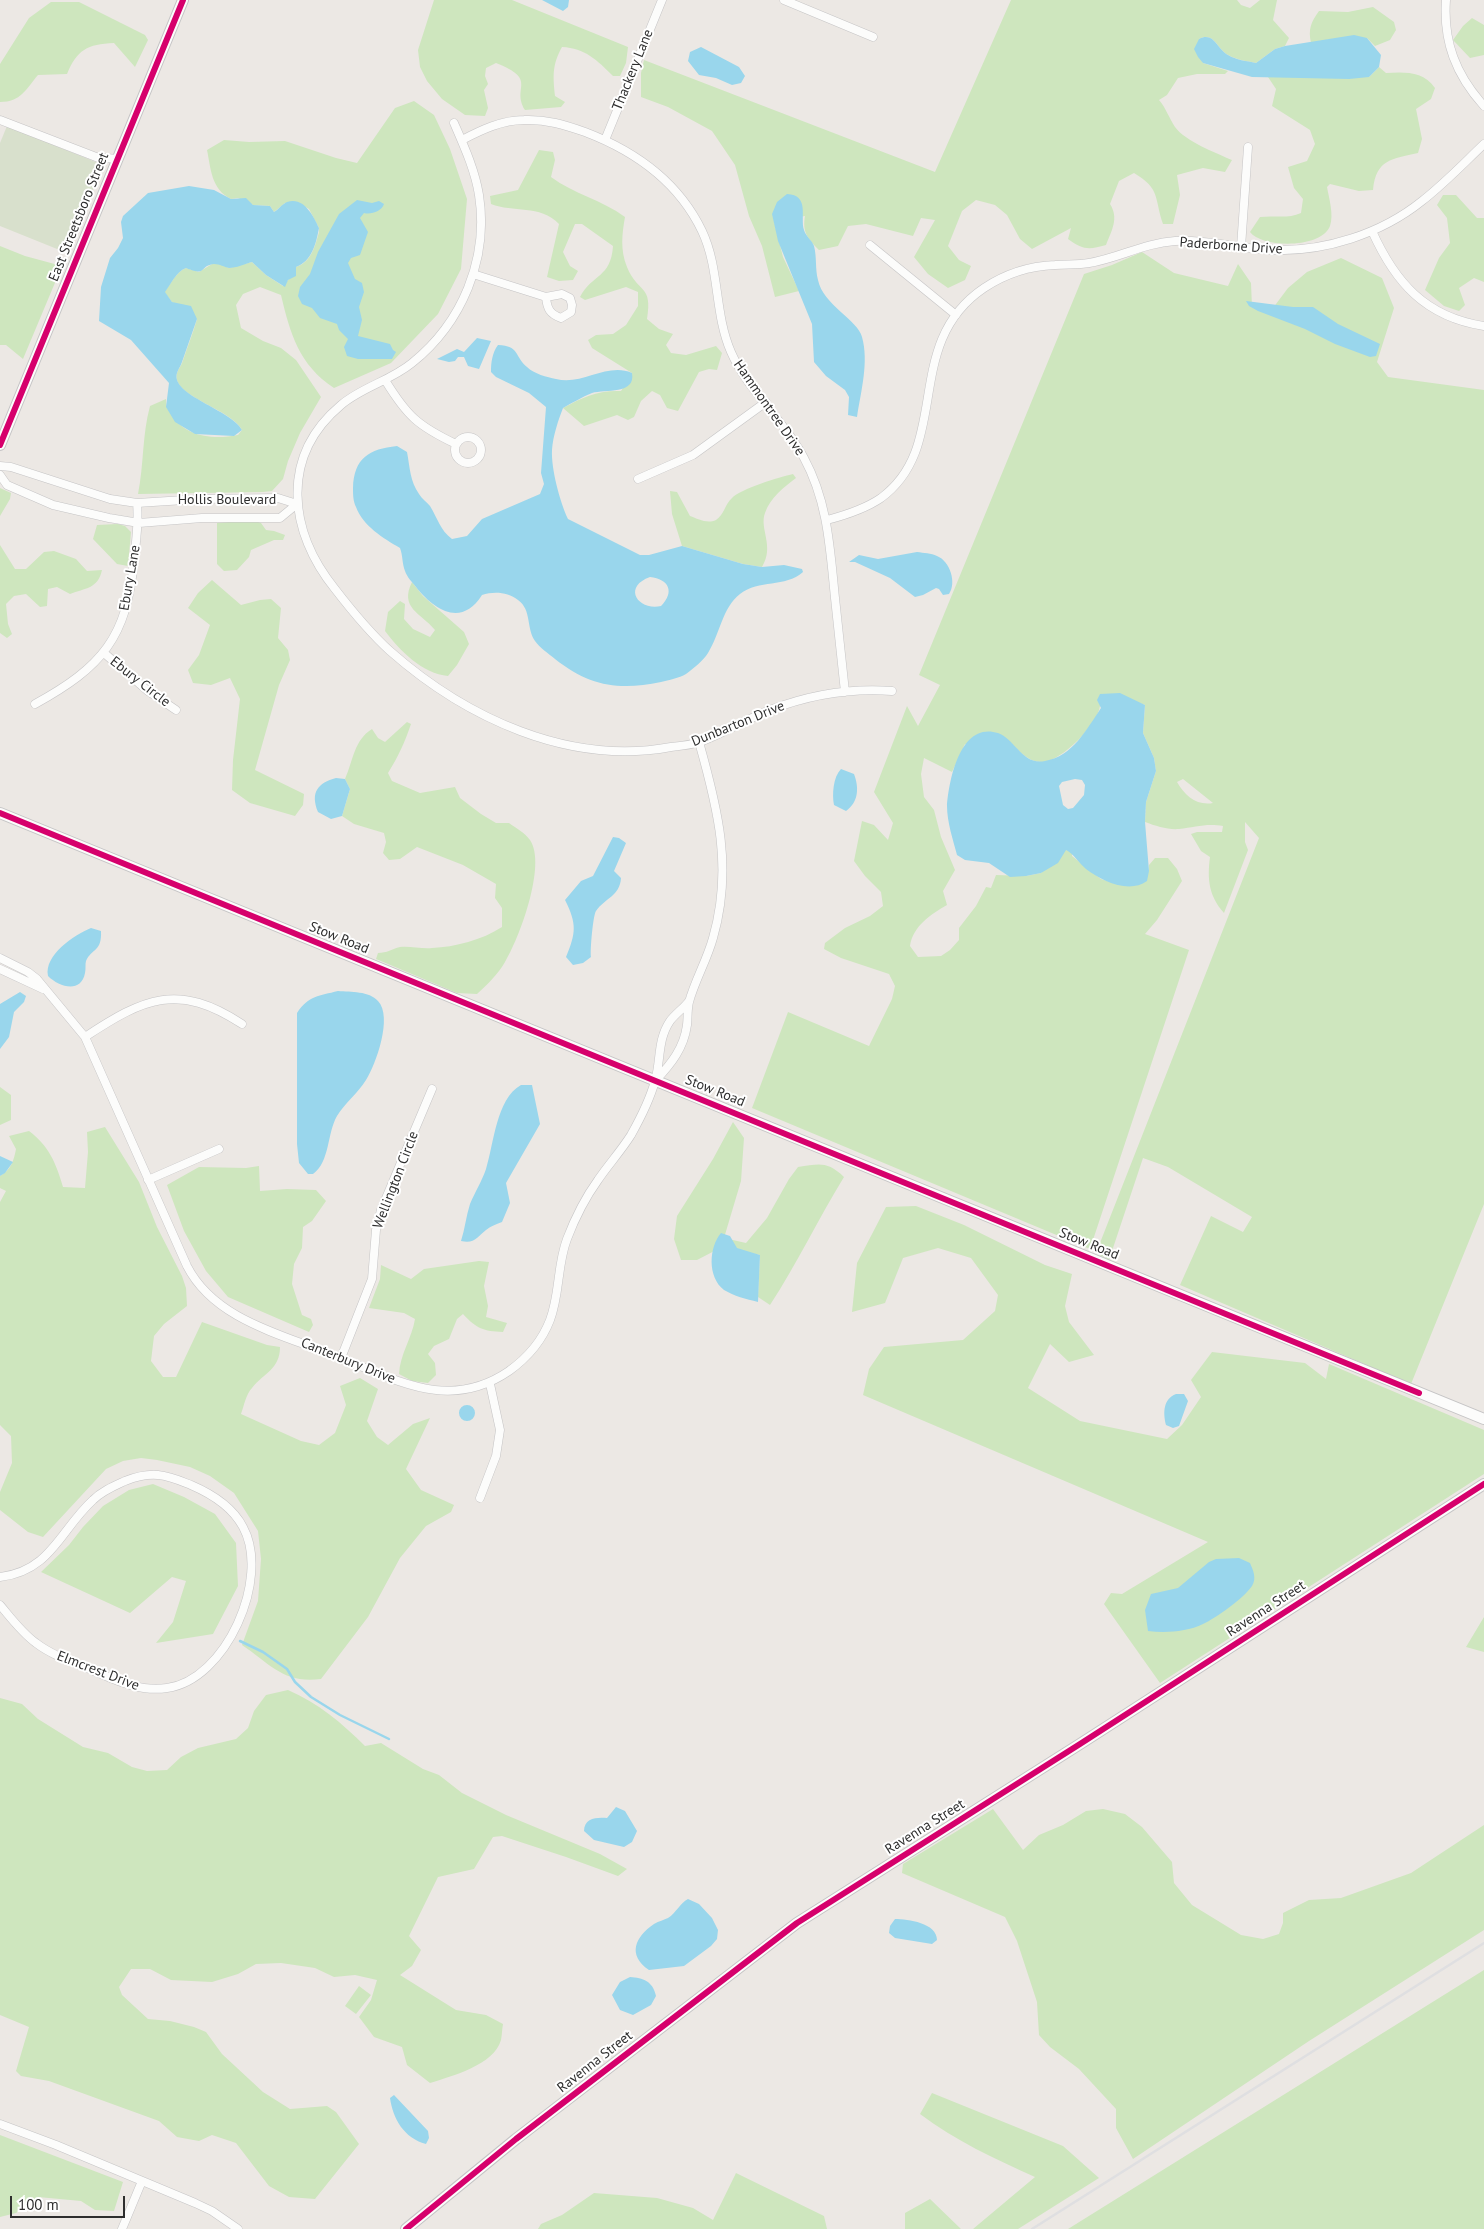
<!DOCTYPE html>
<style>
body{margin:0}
#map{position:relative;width:1484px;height:2229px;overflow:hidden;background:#ece8e4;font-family:"PT Sans",sans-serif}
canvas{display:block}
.scale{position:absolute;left:10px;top:2196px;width:115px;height:22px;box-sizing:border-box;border:2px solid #2e2e2e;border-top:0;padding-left:6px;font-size:15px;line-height:18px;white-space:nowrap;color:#2e2e2e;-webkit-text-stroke:4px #fff;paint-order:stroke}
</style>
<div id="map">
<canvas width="1484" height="2229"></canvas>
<div class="scale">100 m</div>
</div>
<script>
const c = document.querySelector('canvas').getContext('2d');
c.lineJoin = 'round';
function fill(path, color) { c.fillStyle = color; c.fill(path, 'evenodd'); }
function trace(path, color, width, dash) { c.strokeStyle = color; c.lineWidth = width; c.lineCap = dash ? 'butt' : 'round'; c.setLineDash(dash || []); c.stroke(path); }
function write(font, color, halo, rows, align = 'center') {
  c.font = font + ' "PT Sans",sans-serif'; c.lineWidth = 4; c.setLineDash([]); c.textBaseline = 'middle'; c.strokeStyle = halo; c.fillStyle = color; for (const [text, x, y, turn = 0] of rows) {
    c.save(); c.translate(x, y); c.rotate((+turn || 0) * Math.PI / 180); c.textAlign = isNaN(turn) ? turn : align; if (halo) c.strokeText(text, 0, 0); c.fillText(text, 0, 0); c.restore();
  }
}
fill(new Path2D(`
 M434,0H512L628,47L626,63L620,76H613C597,60 585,48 562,47C552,65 553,76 555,96L565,102L561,107L525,110C511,87 539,80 496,63L486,68L485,76L488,84L484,90L488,108L485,116L465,115L442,99L427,81L420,67L418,50Z
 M1011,0H1237L1241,5L1250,8L1260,0H1277L1273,20L1289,38L1285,46L1275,49L1256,63C1247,61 1237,60 1228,55C1217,49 1214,31 1199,39L1203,63L1228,71L1225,74H1197L1178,78L1167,95L1159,100C1166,108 1169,118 1175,127C1185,141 1216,153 1232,160L1225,172L1203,168L1177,175L1180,195L1173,224H1163C1154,198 1161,189 1134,173L1119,181L1110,204C1119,218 1112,230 1106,245C1089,250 1083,250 1068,239L1071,228L1032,249L1020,239L1007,215L995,205L976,200L962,211L948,246L959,260L971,266L965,280L948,288L928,274L914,257L935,220L921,218L913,236L866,224L848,226L838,246L819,250C808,239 802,232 805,216L774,221L783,257L799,291L775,297L762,246L749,216L735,165L712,131L668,107L641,97V73L644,60L935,172Z
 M51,2H79L145,35L148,40L135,67L114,43C87,44 77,50 67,74L38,75C26,89 21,102 0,102V64L29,18Z
 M1373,7L1394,22L1396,30L1390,40L1375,46L1367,38L1332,39L1311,43C1308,29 1311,22 1319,11L1348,12Z
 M1472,18L1484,25V55L1470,58L1453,40L1463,26Z
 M1379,67L1386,73C1405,72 1423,71 1435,88L1431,99L1416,109L1422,139L1418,153C1392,159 1376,159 1373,190L1359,191L1330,184L1327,187C1329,198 1334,215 1330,226C1321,249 1262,248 1250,232L1260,217C1275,215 1288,219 1301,213L1303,199L1294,188L1288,167L1307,161L1315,144L1310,130L1272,106L1276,89L1268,77H1369Z
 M414,101L434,115L450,149L467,199L461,269L438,314L391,363L334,388C299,365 290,333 281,295L260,287L243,294L236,305L241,328L263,341L281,348L296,360L321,397L300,433L288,461L283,479L272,491L263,492L138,494C144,465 142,435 150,406L166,399C166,406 167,407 171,413C184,437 213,440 238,435L242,430C232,409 170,396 177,373C178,369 181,366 182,363C187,348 193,333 197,319L172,302L164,292C171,284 176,272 186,268L199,272L212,264H220L229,268L252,262L266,275L283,286L288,280L296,267C311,262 315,247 319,232V228L309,209L300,204L285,203L274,212L270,206L253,205L238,198L231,199C211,189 211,169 207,150L224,140L249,142L285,141L336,158L357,163L395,108Z
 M539,150L553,152L555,160L551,177C574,194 602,200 625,217C622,234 620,250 627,267C638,294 653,284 647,319L659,329L673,334L666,345L671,353L686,355L716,346L722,353L717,370L709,369L699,372L678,411L667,408L660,395L652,391L641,401L634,417L628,420L617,415L584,426L563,408C583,397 598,390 621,391L632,373L592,348L588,340L596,335L613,334L626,325L638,306V292L626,287L585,300L580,297C592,274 611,278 613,246L582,224H575L563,252L570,266L578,271L573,280L559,281L547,277L559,224C540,204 513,213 491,204L490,196L518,190Z
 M1443,195H1456L1477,218H1484V282L1474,278L1459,288L1465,305L1459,311L1444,306L1425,290L1439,258L1450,243L1447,218L1437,205Z
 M0,246L25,256L62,266L23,359L6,345H0Z
 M1142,252L1174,273L1228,286L1238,264L1251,283L1252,307L1270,312L1288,288L1307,272L1341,258L1382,278L1394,308L1377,362L1388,377L1484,390V1204L1411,1384L1180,1285L1211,1216L1243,1232L1252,1217L1168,1167L1143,1158L1109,1260L1096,1253L1259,838L1245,822V842L1248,850L1224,913C1209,896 1207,880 1210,857L1201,851L1191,834L1197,832H1222L1223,826C1207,823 1195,827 1179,829C1168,830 1156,826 1145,822L1146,802L1156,771L1154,758L1143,733L1145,705L1116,695H1100C1100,698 1101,703 1100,706C1098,724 1062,761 1043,762C1029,763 1019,751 1010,742L965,744L952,772L924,758L921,774L924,797L934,810L941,837L955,870L943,891L947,905C931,914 913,926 910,946L918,957L941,956L950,950L959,940V928L976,906L986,887L991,888L996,875L1026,876L1041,873L1065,850L1072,851V856L1101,879L1120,885L1149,871V865L1155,858H1168L1177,869L1182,881L1157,920L1145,934L1189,950L1090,1249L752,1108L788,1012L869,1046L892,999L895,986L889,974L841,958L824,949L825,943L845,928L870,916L883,906L881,892L865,876L854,861L862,821L874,825L888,840L893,823L874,792L907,706L918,726L940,685L919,675L1084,274L1112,265ZM1183,779L1213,803C1197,806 1185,796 1177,782Z
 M793,474L796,478C784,487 770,498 765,513C759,529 775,546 762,567L743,564L682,546L672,514L670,491L677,492L690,516C698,519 707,524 716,520C724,515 725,504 732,498C740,489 780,477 793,474Z
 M0,488L11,493L10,499L0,516Z
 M252,520L261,523L266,530L274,531L285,535L283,540H274L251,550L249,557L237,570L224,571L217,564V523Z
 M118,524L125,526L131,532L128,566L117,564L93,539L97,525Z
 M0,545L15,569H26L44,552L54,551L76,559L87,571L102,570C98,589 85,588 70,594L57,587L48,589L47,606L40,607L26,594L14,596L6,604L8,624L12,634L7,638L0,633Z
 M212,580L241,605L260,600L271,599L281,608L278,638L288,650L290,660L279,685L255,770L304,794L303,805L295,816L250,803L232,790L233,760L240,699L230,678L211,685L193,683L188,670L199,655L210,625L188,608L198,593Z
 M412,582L423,596L464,632L469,644L457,665L448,676C423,674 399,650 385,631L388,612L400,601L405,604L404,619L413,629L430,637L435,630C421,613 399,608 412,582Z
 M407,722L411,724C405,742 398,757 388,773L392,781L420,793L455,787L460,798L481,814L496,823H509C516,828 525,833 530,840C547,865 519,939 505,962C498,974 488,984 477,994L457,993L376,959L378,953C387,953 392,949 400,947C410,946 422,949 432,948C455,947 482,940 502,927V908L495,898L496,884L463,865L417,847L400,859L389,860L383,853L386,842L384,833L354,824L342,816L350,789L345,779C353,761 354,740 372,729L378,738L385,742Z
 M0,1087L11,1095V1120L0,1125Z
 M733,1122L744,1138L741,1181L724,1238L746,1243L767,1218L789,1179L798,1167C820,1164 827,1161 844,1177C818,1219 797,1264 770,1305L758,1297L760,1255L722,1247L697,1260H681L674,1239L677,1216L713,1159Z
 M105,1127L139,1182L157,1227L182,1276L186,1288L187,1306L164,1324L154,1336L151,1361L163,1377H176L202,1322L267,1345L280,1347C280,1369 264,1373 252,1388C246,1394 244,1406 241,1414L301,1441L319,1445L335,1433L346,1405L340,1386L360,1378L378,1389L367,1421L377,1437L388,1445L413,1424L430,1418L406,1469L421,1490L454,1505L451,1512L426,1526L400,1558L368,1617L321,1679C284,1684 270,1664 242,1645L258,1601L261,1559L258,1531L234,1493L210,1476L190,1467L157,1460L141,1458L123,1461L106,1469L43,1537L28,1532L0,1510V1492L12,1463L11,1436L0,1425V1202L6,1191L0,1188V1176C11,1170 14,1160 16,1149L9,1136L29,1131C49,1146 56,1163 63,1187L85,1188L88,1152L87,1132Z
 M259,1166L260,1191L287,1189L316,1190L326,1201L312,1221L303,1227L302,1248L294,1264L292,1284L302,1315L311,1319L313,1325L309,1332L228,1297L206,1271L184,1231L167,1185L199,1167L246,1168Z
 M916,1206L964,1225L1045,1265L1072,1274L1065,1306L1069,1322L1094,1355L1069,1362L1050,1344L1028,1388L1080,1421L1167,1439L1182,1425L1201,1397L1191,1380L1212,1352L1305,1363L1326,1379L1329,1364L1484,1430V1474L1160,1683L1104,1604L1111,1593L1122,1594L1208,1542L863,1395L869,1369L884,1347L963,1340L995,1311L998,1295L971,1258L938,1248L903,1258L885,1303L852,1312L857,1263L886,1207Z
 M479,1261L489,1262L484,1286L488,1306L486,1317L507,1323L503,1332C483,1331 477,1329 463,1314L457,1319L449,1339L434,1346L428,1354L435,1363L436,1375L428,1383L412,1381L399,1374C400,1354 412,1338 415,1319L404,1313L369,1308L380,1279L381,1265L411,1279L424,1269Z
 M153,1484L184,1497L215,1514L236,1543L238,1586L213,1634L156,1643L173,1622L186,1581L172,1577L130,1613L41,1572L69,1545L83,1527L103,1506L129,1490Z
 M1484,1617V1652L1466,1647Z
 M288,1690C318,1703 342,1723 365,1746L381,1743L423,1769L439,1775L462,1793L506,1815L600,1854L627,1869L618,1876L566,1857L502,1836L493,1837L474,1869L438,1877L409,1936L421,1950L412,1966L400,1975L456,2010L486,2015L503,2024C502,2029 502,2035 501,2040C494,2065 452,2076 430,2083L407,2065L402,2047L374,2037L359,2017L371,2000L377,1980L355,1975L334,1977L315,1968L281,1963L256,1964L238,1974L212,1982L171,1980L150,1969H131L119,1987L122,1995L148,2019L170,2021L194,2027L206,2032L222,2054L263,2092L290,2109L327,2106L336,2112L359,2144L315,2199L289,2197L269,2186L236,2143L212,2135L199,2141L177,2137L159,2121L49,2081L21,2076L16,2071L29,2027L0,2015V1698L22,1704L38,1719L83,1747L108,1753L132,1767L147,1771L167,1770L181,1757L198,1748L236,1739L248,1728L254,1711L266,1695Z
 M993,1809L1023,1850L1039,1835L1063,1825L1086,1811L1103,1809L1125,1814L1142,1827L1172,1862L1174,1883L1192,1905L1241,1935L1263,1939L1279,1934L1283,1923V1913L1309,1900L1341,1898L1411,1873L1484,1825V1930L1309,2041L1133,2159L1116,2128V2109L1079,2069L1050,2047L1039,2035L1037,2002L1017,1941L1005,1917L902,1873L903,1864Z
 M1484,1970V2229H1068Z
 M359,1986L371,1995L356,2014L345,2006Z
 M932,2093L1063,2146L1099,2178L1018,2229H973L1035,2177C995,2159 956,2141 920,2114Z
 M0,2135L123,2182L114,2211L95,2210L81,2201L38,2197L16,2213L0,2217Z
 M736,2173L824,2216L827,2229H538L541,2224L562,2215L594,2193L657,2198L693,2208L713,2220Z
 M930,2199L961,2229H905V2213Z`), '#cee6be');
fill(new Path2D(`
 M7,126L103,165L67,253L0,226V143Z`), '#d8e0cc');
fill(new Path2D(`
 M542,0H569L568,7L563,11Z
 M1354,35L1367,38L1381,55L1379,67L1369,77L1349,79L1252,77L1203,63L1198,57L1194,49L1199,39C1214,31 1217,49 1228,55C1236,60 1247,61 1256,63L1275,49L1285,46Z
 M701,47L739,67L745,76L741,83L732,85L716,78L699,75L688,61L690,52Z
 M189,186L214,190L231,199L246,198L253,205L270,206L274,212C278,210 282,204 287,202C304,196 314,217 319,228C316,244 312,261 296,267V276L288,280L285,287L266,275L252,262C245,264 236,268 229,268C224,267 220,264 214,264C198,266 208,277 186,268C176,272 171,284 165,292L172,302L191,306L197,319C192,333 187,348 182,362C181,366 178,369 177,373C170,395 232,410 242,430L234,436L195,434L175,422L166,407L169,383L131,340L99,321L101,287L110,258L118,248L123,238L121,222L123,216L148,193Z
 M787,194C810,195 800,217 804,230C806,237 812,240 814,246C817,257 815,269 818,280C823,305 858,320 862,337C869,362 861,391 857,417L848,415L849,397L845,390L826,376L814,362L812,324L778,241L772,214L777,202Z
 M357,200L372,203L379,201L384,204C382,211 371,215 364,213L360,218L368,232L360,255L351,258L348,263L355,279L362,283L364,292L359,307L362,320L358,336L390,344L393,350L396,352L392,359H358L347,356L344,347L348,339L339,330L337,324L320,318L312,308L302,304L298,296L300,287L310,274L318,252L339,214Z
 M1246,301L1293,307H1313L1338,324L1380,344L1376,356L1370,357L1335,344L1305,329L1258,311L1249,306Z
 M477,338L491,341L479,369L468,366L464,357H458L455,361L449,362L437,359L457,349L464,352Z
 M498,345C520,346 514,356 527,367C534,374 547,377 556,379C582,386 607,362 632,373C636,395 605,389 592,393C582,397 572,403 563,408C558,421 553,436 552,450C551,469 560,502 568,519L640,555H649L682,546L743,564L762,567L784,565L802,569L803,572C785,588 759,579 740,594C722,608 720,634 708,653C703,661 694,668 686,674C679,678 669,680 661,682C619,691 589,686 555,659C548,653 540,648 535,641C526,628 532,610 518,600C508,592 494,591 482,595C462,627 435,611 416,587C412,582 407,577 405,571C402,564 403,556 400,548C383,538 363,526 356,507C353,501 353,494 353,488C354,458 369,449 397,446L407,452C410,468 410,481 419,494C422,499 427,502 430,506C438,519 440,530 452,539L467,536L482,519L540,494L544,484L541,473L546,407L529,393L496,377L491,372C491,363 492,353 498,345ZM650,577C669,579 675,592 661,606C638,611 622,587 650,577Z
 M917,552C924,553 931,553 937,556C950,561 957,583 949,594L943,595L939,589L936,588L923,595L915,597L890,578L855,562H849L859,555L878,559Z
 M1120,693L1145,705L1143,733L1154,758L1156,771L1146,802L1145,822L1149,871L1147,881C1129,894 1102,881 1086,869C1079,863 1073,853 1066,850L1058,863L1041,873L1026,876L1010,877L989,863L965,860L957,855C953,840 947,822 947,806C949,780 960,721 998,733C1015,739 1023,766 1045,761C1073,756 1086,730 1101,708L1097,700L1100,694ZM1075,779L1082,780L1085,785L1084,795L1073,808L1068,809L1063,805L1059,786L1062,782Z
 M841,769L854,774C859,787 859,802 846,811L834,805C832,795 833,777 841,769Z
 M336,778L345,779L350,789L342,816L331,819L318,812C310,792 318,783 336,778Z
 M613,837L619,838L626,843L614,871L621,878C620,896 605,898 596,911C593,915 590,951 591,957L583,963L573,965L566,957C576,933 577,924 565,900L581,881L593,876Z
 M91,928L101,931C102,952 92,948 86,961C85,964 86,969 85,973C81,994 59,987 48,976C44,955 74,935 91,928Z
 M338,991C351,992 369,991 378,1001C393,1017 376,1064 366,1080C358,1093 345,1103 337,1116C327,1133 330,1162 313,1174H308L299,1163L297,1144V1013C309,995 319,996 338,991Z
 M20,992L26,996L24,1002L14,1012L9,1037L0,1049V1004Z
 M521,1085H532L540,1124L506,1183L510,1203L502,1222C497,1224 491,1226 486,1230C477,1237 475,1244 461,1241C465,1229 466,1216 470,1204C475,1192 482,1181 486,1169C494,1144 496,1099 521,1085Z
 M0,1156L13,1162L5,1173L0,1176Z
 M721,1233L730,1236L737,1248L760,1255L758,1302C746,1299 734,1296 724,1290C707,1277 709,1247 721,1233Z
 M1176,1394H1184L1188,1401L1179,1426L1173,1428L1166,1425C1163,1413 1163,1399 1176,1394Z
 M459 1413a8 8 0 1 1 16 0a8 8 0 1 1-16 0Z
 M1239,1558L1250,1563C1253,1570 1257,1578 1252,1586C1244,1598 1216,1618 1203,1624C1187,1632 1165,1633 1148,1631L1145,1610L1151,1594L1178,1588L1209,1562L1216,1559Z
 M616,1807L625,1811L637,1831L632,1842L624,1847L594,1840L584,1831C584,1818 597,1817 607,1818Z
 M688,1899L699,1904L712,1918L718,1930L717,1939L711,1946L684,1966L649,1970C627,1955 635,1937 654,1924C659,1921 664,1920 668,1918C676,1913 680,1903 688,1899Z
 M895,1919C908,1919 937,1923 937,1940L932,1944L895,1938L889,1933L890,1926Z
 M630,1977C643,1978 653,1981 656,1996L651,2005L633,2015L620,2010L612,1995L620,1982Z
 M394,2095L428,2131L429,2138L426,2144C404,2138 393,2119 390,2098Z`), '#99d6ec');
trace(new Path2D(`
 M240,1641L263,1652L287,1669L295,1682L311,1697L340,1715L389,1739`), '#99d6ec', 2.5);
const street = new Path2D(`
 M784,0L873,37
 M1446,0C1443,42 1456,75 1484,106
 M0,120L96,157L117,159
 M454,123C464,146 475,170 479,195C489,259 462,323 412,363C390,381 362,387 341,405C279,457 289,532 335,589C352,611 370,633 390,651C466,718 569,766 671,747C681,746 691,745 700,742C724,733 747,719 770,710C809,695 851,688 892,691
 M462,140C481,130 502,120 524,120C546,119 565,125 585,132C635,151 678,181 702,231C720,269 714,313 731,352C748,391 784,420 804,458C828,502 830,549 835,598C838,629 842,661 845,692
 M605,140L662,0
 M1372,231C1395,282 1425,317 1484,326
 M870,245L956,315
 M1241,247L1248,147
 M473,274L546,297C547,309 550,314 561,318L571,312L572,305L570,298L562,294L546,297
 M385,380C407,416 418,426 456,444
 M455 450a13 13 0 1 1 26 0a13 13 0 1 1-26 0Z
 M0,466L11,467L110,499L137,503L200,499L278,498L297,504
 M0,475L7,485L53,505L109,518L139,523L202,518H280L297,504
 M638,479L693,455L766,402
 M827,520C846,515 865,509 881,498C953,445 901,344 984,288C1005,274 1030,266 1055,265C1067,264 1078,265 1089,263C1119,258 1144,243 1175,241C1208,239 1239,249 1272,250C1324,252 1381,234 1422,201C1444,184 1464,163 1484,144
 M104,653L148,691L176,710
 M35,704C102,667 127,638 134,560C136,541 139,523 137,503
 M0,958L28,972L37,979L85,1037L187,1266C215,1321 285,1335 338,1357C397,1380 449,1412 509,1371C527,1358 542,1341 550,1320C560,1294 557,1265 567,1239C575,1218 585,1198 598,1180C608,1165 621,1151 631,1135C640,1119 650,1099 655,1081C661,1062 657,1040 670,1021C675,1014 684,1008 689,1001
 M0,969L43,989
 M85,1037C144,998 178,982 242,1024
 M656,1080C671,1064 684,1048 687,1025C688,1017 687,1010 689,1002C695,980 707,960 713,938C733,869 718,809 699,742
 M148,1180L219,1149
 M341,1358L372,1279L376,1230L381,1210L432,1089
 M480,1498L496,1456L500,1430L490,1384
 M0,1577C51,1571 60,1530 93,1500C102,1491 114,1486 125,1481C135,1477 147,1474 158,1475C170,1476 181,1481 191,1485C212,1494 232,1506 243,1527C271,1578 226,1680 167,1688C141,1692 117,1681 94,1671C75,1663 53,1656 36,1643C22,1633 11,1618 0,1605
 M0,2124L56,2145L195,2203L212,2211L238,2229
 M122,2229L142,2181`);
const secondary = new Path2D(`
 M0,445L183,0
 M0,813L1484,1419
 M406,2229L516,2139L797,1923L1080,1744L1484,1484`);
trace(street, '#c5c4c5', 9);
trace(secondary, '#c5c4c5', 12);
trace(street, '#fcfcfb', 8);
trace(secondary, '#fcfcfb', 10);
trace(new Path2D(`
 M1032,2229L1484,1943`), '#dfdfe1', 2.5);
trace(new Path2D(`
 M0,445L183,0
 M0,813L1419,1393
 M406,2229L516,2139L797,1923L1080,1744L1484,1484`), '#d6006c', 6);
write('14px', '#2e2e2e', '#fff', [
 ["Thackery Lane",633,70,-68],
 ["East Streetsboro Street",79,217,-68],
 ["Paderborne Drive",1231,246,4],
 ["Hammontree Drive",769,408,55],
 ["Hollis Boulevard",227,500],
 ["Ebury Lane",130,578,-80],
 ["Ebury Circle",140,682,38],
 ["Dunbarton Drive",738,724,-22],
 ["Stow Road",339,938,22],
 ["Stow Road",715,1091,22],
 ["Wellington Circle",396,1180,-69],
 ["Stow Road",1089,1244,22],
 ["Canterbury Drive",348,1361,22],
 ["Ravenna Street",1266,1609,-33],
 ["Elmcrest Drive",98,1671,21],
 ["Ravenna Street",925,1827,-32],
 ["Ravenna Street",595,2062,-38]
]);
</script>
